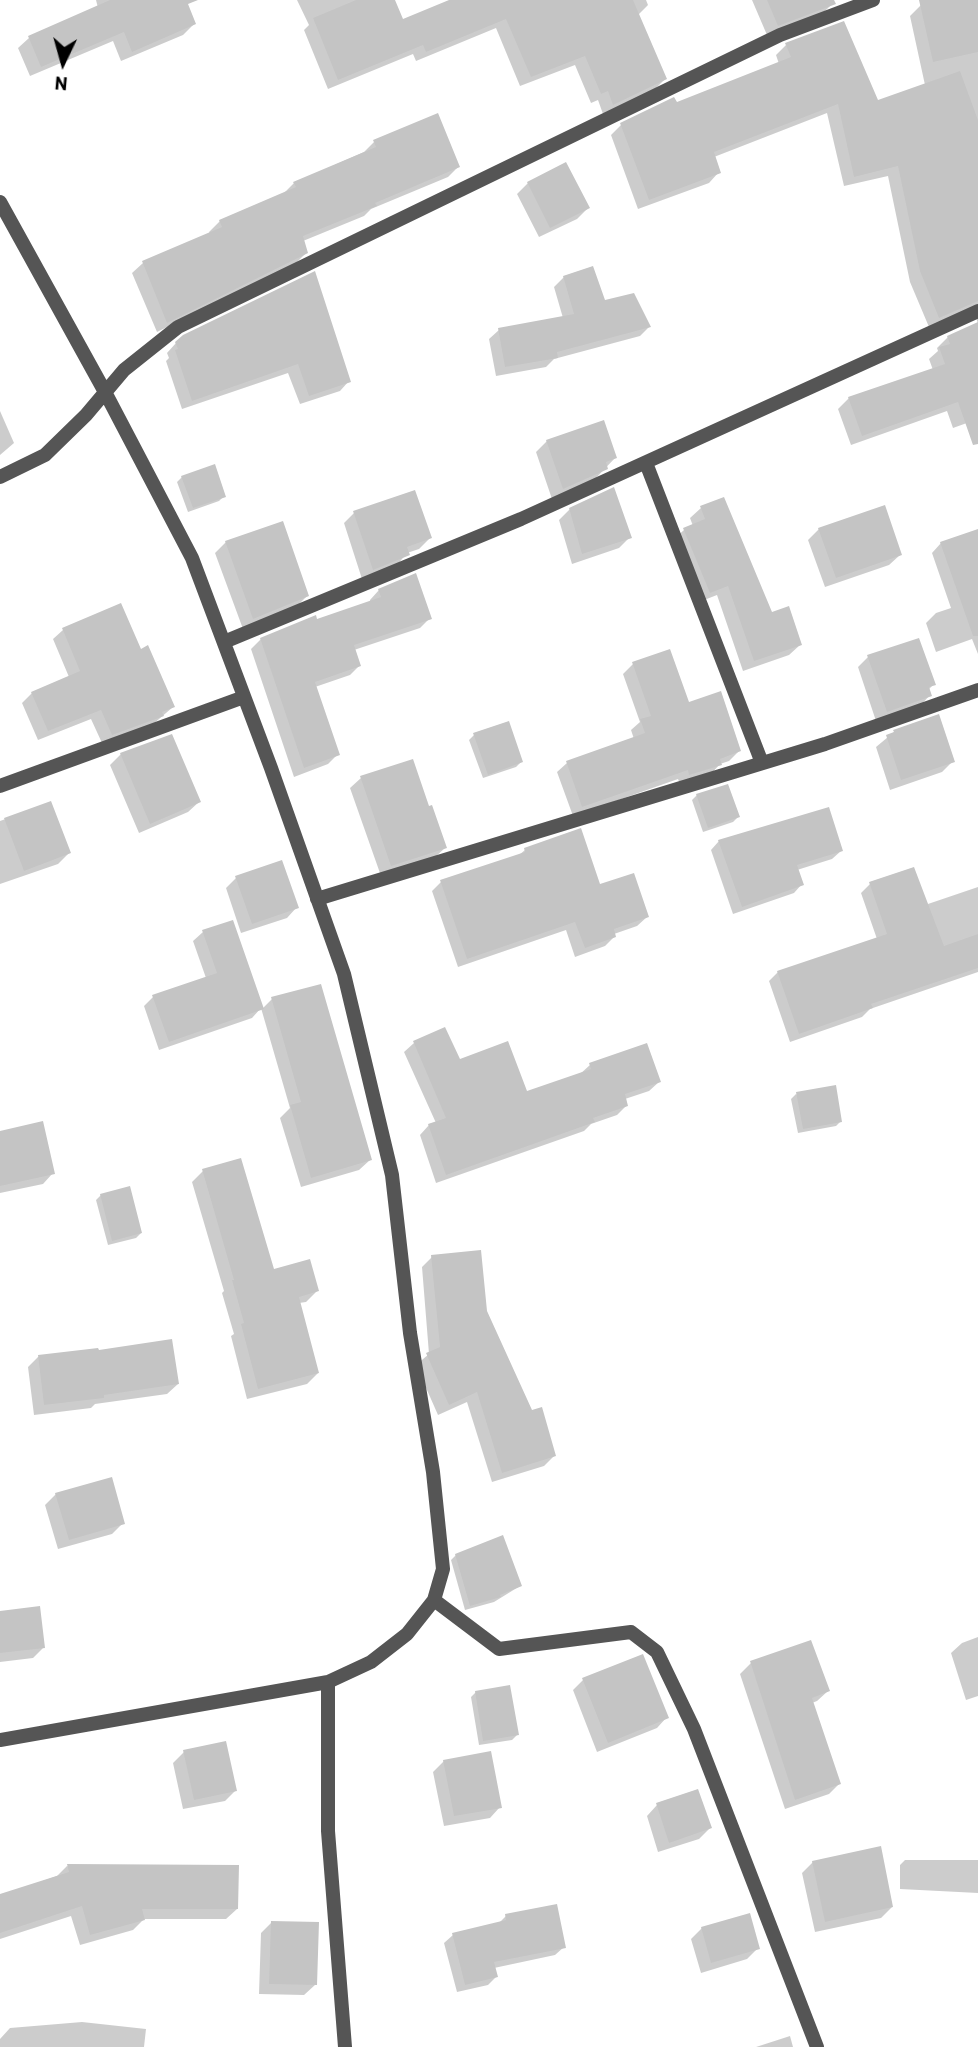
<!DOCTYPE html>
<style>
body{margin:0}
#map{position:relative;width:978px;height:2047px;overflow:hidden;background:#fff;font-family:Barlow,sans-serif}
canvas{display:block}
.north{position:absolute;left:28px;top:28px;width:70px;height:70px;-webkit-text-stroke:5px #fff;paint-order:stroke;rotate:185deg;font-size:19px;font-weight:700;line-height:28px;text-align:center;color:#000}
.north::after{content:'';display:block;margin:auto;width:24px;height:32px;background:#000;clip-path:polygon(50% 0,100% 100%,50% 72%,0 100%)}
</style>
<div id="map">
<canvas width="978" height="2047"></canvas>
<div class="north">N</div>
</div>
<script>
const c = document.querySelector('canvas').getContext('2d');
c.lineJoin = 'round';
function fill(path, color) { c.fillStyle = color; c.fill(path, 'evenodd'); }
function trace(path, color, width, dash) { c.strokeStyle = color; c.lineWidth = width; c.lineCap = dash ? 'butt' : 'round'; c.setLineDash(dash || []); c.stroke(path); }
fill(new Path2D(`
 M96,0H184L194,24L183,35L121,61L113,41L30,76L18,48L29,38L98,8Z
 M297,0H393L402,21L454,0H646L648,5L638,15L665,79L655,89L603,114L598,100L591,103L575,65L520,86L496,28L416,61L413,54L328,89L304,30L309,25Z
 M752,0H830L832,4L821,15L767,35Z
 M945,0H978V419L953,428L947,411L851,445L838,409L849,398L933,370L929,359L938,351L937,348L948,337L978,324L976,317L929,327L910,282L888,176L844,186L827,113L714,157L719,172L709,183L638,209L611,135L621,125L779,64L776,55L786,45L877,103L925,85L910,16L921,5Z
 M374,142L458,167L448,177L371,209L364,216L303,241L306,253L296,263L157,332L132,273L143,263L210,234L209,232L220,221L283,194L294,183L364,152Z
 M528,183L588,208L577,219L539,237L517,194Z
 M314,274L349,381L340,391L300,404L288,373L182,409L166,361L169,358L167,353L176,343Z
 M564,277L604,302L649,327L640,336L554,359L546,367L496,376L489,339L499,330L563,318L554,287Z
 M0,411L14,443L0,455Z
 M547,441L615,458L595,479L552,499L536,452Z
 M182,477L224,496L219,501L188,512L177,482Z
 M701,508L771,614L800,645L789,655L743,671L717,595L699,602L673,540L684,530L693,526L690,518Z
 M570,509L630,537L619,548L572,564L559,520Z
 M354,513L430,538L419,549L407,553L397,565L362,579L344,523Z
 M819,529L900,555L889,565L825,587L808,540Z
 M978,531V654L972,639L936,652L926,623L936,613L951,608L932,553L941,543Z
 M226,542L307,596L296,607L243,629L215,553Z
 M379,590L430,618L420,628L354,650L359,666L350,675L315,687L338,754L328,764L294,777L251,649L261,639L370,603V600Z
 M120,606L140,651L173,707L152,725L102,743L91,719L38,740L22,703L32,693L69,677L53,639L63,630Z
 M868,657L934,684L928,690L930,695L920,706L876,721L858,667Z
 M633,664L688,705L739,751L729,761L720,764L710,775L680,784L678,779L573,816L557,772L567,763L634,739L631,730L640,722L623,674Z
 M894,732L953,761L942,772L890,790L876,747Z
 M474,735L521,762L516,767L483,778L469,740Z
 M121,754L199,802L188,812L139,833L110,765Z
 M361,778L445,848L434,858L381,876L350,788Z
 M697,795L738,817L733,822L703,832L692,800Z
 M50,803L69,853L58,864L0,884V821Z
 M719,841L841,851L832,859L797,870L802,884L794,893L733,914L711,850Z
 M525,850L599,886L647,917L637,926L614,934V937L605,946L575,957L566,930L458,967L432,891L441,882L519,855Z
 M236,878L297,907L287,918L241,933L226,888Z
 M870,884L925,905L978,887V972L870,1009L862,1017L790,1042L769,981L778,972L877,939L861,893Z
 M232,922L262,1009L272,999L370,1160L359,1170L301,1187L280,1118L290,1108L261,1008L252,1018L159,1050L144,1006L153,997L206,978L193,941L203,932Z
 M414,1043L526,1094L580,1074L590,1065L659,1082L649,1091L625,1099L626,1106L617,1115L591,1124L584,1131L436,1183L420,1135L429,1125L436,1123L404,1052Z
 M796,1094L841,1121L836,1126L798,1133L791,1099Z
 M0,1132L53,1173L43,1184L0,1193Z
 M203,1171L273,1271L317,1291L306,1302L299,1303L318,1373L307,1384L247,1399L231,1336L234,1334L222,1293L224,1291L192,1182Z
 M101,1195L141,1233L136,1238L108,1245L96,1200Z
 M432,1257L485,1311L531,1412L554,1456L544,1466L492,1482L467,1402L438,1415L416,1365L429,1354L422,1267Z
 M97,1352L178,1384L167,1394L95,1404L91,1408L34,1415L28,1367L38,1357Z
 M56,1494L123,1523L112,1534L58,1549L45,1505Z
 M456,1555L520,1586L494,1602L465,1610L451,1560Z
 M0,1612L43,1648L33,1658L0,1662Z
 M978,1637V1696L966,1700L951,1653L962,1643Z
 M751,1663L828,1691L817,1701L812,1703L839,1784L829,1794L785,1809L740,1674Z
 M583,1680L667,1717L657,1728L597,1752L573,1690Z
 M476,1692L517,1735L512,1740L479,1745L471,1697Z
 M184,1752L236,1790L225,1801L183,1809L173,1763Z
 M444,1761L500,1807L490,1818L444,1826L433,1772Z
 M657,1805L710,1828L699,1839L658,1852L647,1816Z
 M905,1860H978V1893L900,1889V1865Z
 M813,1862L892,1907L881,1918L815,1932L802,1873Z
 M67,1866L237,1909L226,1919H144L133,1930L80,1945L71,1916L0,1939V1896L57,1876Z
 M506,1916L564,1947L555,1955L494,1968L496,1977L488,1985L457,1992L444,1943L453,1935L498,1924Z
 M272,1922L315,1985L304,1995L259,1994L261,1933Z
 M702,1928L758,1948L747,1959L701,1973L691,1939Z
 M82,2022L146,2029L144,2047H0V2039L10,2028Z
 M790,2036L793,2047H756Z`), '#0003');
fill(new Path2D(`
 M110,0H198L188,4L196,24L132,52L124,32L41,67L28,36Z
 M356,0H395L403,19L449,0H633L667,79L613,105L608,91L601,94L585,56L531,77L506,19L426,52L423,45L338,80L313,18Z
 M767,0H834L836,4L778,26Z
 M919,0H978V52L933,62Z
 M844,21L878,100L960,71L978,120V301L939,318L920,271L898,166L854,177L838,104L714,152L721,173L649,200L620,123L674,97L677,102L791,57L785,43Z
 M438,113L460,167L375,203L377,206L303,236L308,253L167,323L142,261L222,227L219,220L296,187L293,182L376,147L373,140Z
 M566,162L590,208L550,228L527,182Z
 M593,266L605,300L634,293L651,327L557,352L558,358L505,367L498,328L574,314L563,276Z
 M315,271L351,382L309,396L298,364L192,401L175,350L178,349L175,342L183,335Z
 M978,322V444L973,445L958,402L862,436L848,397L945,364L939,347L950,344L947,336Z
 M604,420L617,458L606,462L608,469L563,489L546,440Z
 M215,464L226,497L193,508L181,476Z
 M614,487L632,538L582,554L569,508Z
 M415,490L432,538L407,547L410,555L373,570L353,511Z
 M724,497L772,612L789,606L802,645L754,661L728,586L710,593L683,528L705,519L700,506Z
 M885,505L902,555L836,578L818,528Z
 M283,521L309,596L253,619L225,541Z
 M978,529V636H973L940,542Z
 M416,573L432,619L354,645L361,666L315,682L340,755L304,768L260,638L316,615L317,619L381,597L378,589Z
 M121,603L141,649L148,645L175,707L162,712L164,716L112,735L101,710L48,731L31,692L80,671L62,628Z
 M919,638L936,685L929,687L932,696L887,712L867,655Z
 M670,649L689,702L721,691L741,751L720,759L722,765L689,775L688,770L582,807L566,761L645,733L640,719L651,716L632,662Z
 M939,714L955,762L901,780L886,735L894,732L893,730Z
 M509,721L523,762L488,775L473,733Z
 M172,734L201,802L150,824L120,753Z
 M413,759L429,806L432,805L447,848L391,866L360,776Z
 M728,784L740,817L708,828L696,794Z
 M51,801L71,853L24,871L4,818Z
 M829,807L843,851L797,865L804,885L742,907L718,840Z
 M581,828L600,884L634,873L649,917L614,929L616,937L585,948L575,922L467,959L440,880L525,852L524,848Z
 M282,860L299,908L252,924L235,876Z
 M914,867L944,946L978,934V968L871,1004L873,1008L799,1034L777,971L887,934L869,882Z
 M233,920L264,1009L169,1042L152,995L217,973L202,930Z
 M321,984L372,1160L311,1178L290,1105L301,1102L271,997Z
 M445,1027L460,1059L508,1041L527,1091L591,1069L589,1063L647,1043L661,1082L625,1094L628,1106L593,1118L595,1122L446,1175L428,1124L446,1118L413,1041Z
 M836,1085L842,1122L803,1129L796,1092Z
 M43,1121L55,1174L0,1186V1131Z
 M241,1158L274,1269L310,1259L319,1291L299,1297L319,1373L258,1389L241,1324L244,1323L232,1280H234L202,1169Z
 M130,1186L142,1233L112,1241L100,1194Z
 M481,1250L487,1311L532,1410L542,1407L556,1456L502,1473L477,1392L449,1405L426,1353L440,1347L431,1255Z
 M172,1339L179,1384L104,1395V1398L44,1405L38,1355L98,1348L99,1350Z
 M112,1477L125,1524L69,1540L55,1493Z
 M503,1535L522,1586L500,1595L501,1597L470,1606L455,1554Z
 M40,1606L45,1648L0,1653V1611Z
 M811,1640L830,1691L812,1698L841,1784L795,1800L750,1661Z
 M643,1654L669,1718L608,1743L582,1678Z
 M510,1685L519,1735L483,1741L475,1691Z
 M226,1741L237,1791L194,1800L183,1750Z
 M491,1751L502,1808L454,1816L443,1760Z
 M698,1789L712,1828L669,1843L656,1803Z
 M881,1846L893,1907L825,1922L812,1861Z
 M67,1864L239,1865L238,1909H142L145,1920L90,1935L82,1906L0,1933V1894L69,1872Z
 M557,1904L566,1948L494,1962L498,1977L465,1985L452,1933L506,1920L505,1914Z
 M750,1913L760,1949L711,1963L701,1927Z
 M271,1921L319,1922L317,1985L269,1984Z`), '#c4c4c4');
trace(new Path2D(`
 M0,202L105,392L192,558L271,768L344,974L392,1175L410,1333L433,1472L443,1569L434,1600L407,1634L371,1662L328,1682L0,1740
 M646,463L762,763
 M0,477L45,455L86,415L124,370L178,327L780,35L873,0
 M224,642L521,519L978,311
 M0,786L244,697
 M317,899L825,744L978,690
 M434,1600L499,1649L631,1632L657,1652L694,1729L817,2047
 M328,1682V1831L345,2047`), '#555', 14);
</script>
